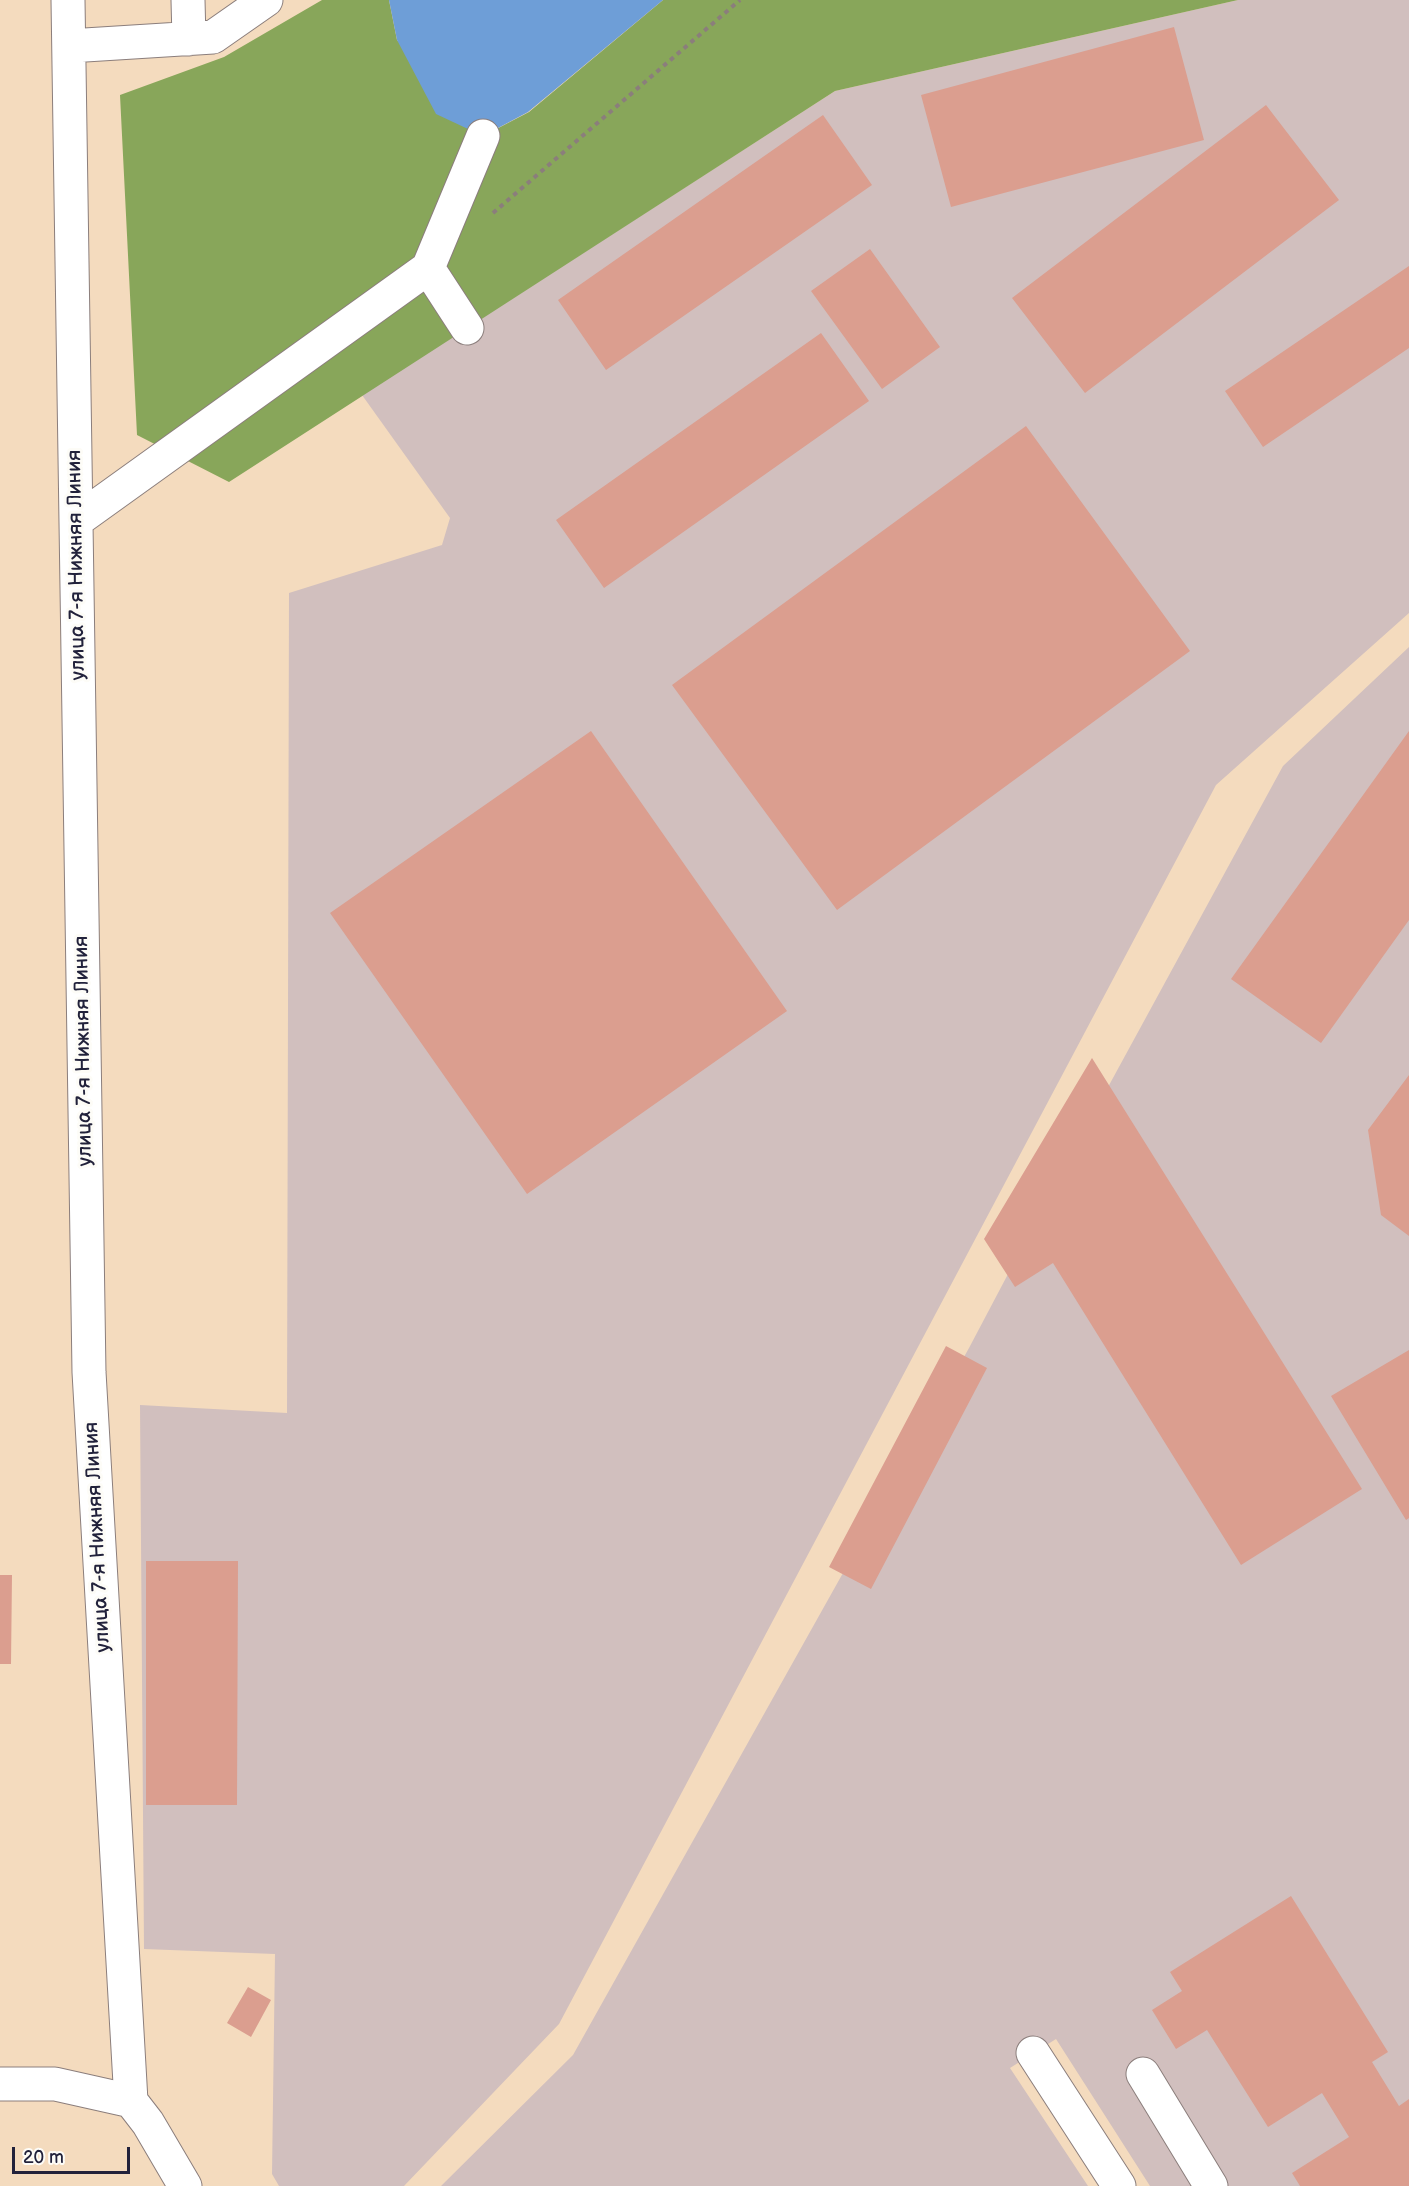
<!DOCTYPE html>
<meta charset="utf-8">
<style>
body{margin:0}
#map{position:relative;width:1409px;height:2186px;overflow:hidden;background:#f4dbbe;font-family:"Balsamiq Sans",sans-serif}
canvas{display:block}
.scale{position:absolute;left:12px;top:2147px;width:118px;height:27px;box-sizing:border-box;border:3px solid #22223b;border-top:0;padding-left:8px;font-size:18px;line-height:21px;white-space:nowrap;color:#22223b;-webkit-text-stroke:4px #fdfcf7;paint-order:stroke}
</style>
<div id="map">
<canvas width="1409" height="2186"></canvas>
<div class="scale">20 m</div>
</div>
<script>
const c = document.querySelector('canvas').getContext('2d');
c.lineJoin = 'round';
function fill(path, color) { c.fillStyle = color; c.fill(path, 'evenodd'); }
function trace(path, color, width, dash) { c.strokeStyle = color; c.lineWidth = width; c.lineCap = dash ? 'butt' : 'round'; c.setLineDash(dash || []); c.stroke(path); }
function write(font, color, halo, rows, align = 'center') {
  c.font = font + ' "Balsamiq Sans",sans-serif'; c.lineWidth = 6; c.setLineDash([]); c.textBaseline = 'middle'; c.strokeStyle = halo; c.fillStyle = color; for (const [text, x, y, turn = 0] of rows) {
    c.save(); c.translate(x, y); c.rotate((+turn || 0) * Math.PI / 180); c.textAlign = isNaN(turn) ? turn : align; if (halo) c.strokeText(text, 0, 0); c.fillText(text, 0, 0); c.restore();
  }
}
fill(new Path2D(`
 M1238,0H1409V613L1216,785L559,2024L404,2186H279L272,2174L275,1954L144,1949L140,1405L287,1413L289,593L442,545L450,518L362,395L835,91Z
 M1409,647V2186H1150L1056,2039L1010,2068L1088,2186H441L573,2055L969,1348L1065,1166L1283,766Z`), '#d1bfbe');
fill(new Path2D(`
 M322,0H389L397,40L483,136L529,112L663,0H1238L835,91L229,482L137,435L120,95L224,57Z`), '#88a65a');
fill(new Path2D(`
 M389,0H663L528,112L483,136L436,114L397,40Z`), '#6e9ed7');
fill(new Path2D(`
 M1174,27L1204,140L951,207L921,95Z
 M1266,105L1339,200L1085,393L1012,298Z
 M823,115L872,185L606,370L558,300Z
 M870,249L940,347L882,389L811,291Z
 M1409,266V348L1263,447L1225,391Z
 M821,333L869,401L604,588L556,520Z
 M1026,426L1190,651L837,910L672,685Z
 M591,731L787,1011L527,1194L330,913Z
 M1409,731V920L1321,1043L1231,979Z
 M1092,1058L1362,1489L1241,1565L1053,1263L1015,1287L984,1239Z
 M1409,1075V1236L1381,1215L1368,1130Z
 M946,1346L987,1368L871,1589L829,1567Z
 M1409,1350V1518L1406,1520L1331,1396Z
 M146,1561H238L237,1805H146Z
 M0,1575H12L11,1664H0Z
 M1291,1896L1388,2052L1372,2062L1399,2106L1409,2099V2186H1300L1292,2173L1349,2137L1322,2093L1268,2127L1207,2030L1176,2049L1152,2010L1182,1991L1170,1972Z
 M248,1987L271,2000L251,2037L227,2023Z`), '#db9e8f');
const minor = new Path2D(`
 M68,0L89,1372L131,2101
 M188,0L189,39
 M69,46L213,37L266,0
 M428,268L467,328
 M76,521L428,268L483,136
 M1033,2053L1119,2186
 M1143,2074L1211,2186
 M0,2084H55L131,2101
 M131,2101L148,2123L185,2186`);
trace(minor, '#8b7e7c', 35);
trace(new Path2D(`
 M493,213L740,0`), '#8b7e7c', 4, [4.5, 4.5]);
trace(minor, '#fff', 33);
write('20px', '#22223b', '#fdfcf7', [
 ["улица 7-я Нижняя Линия",77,565,-91],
 ["улица 7-я Нижняя Линия",84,1051,-91],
 ["улица 7-я Нижняя Линия",98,1537,-93]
]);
</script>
